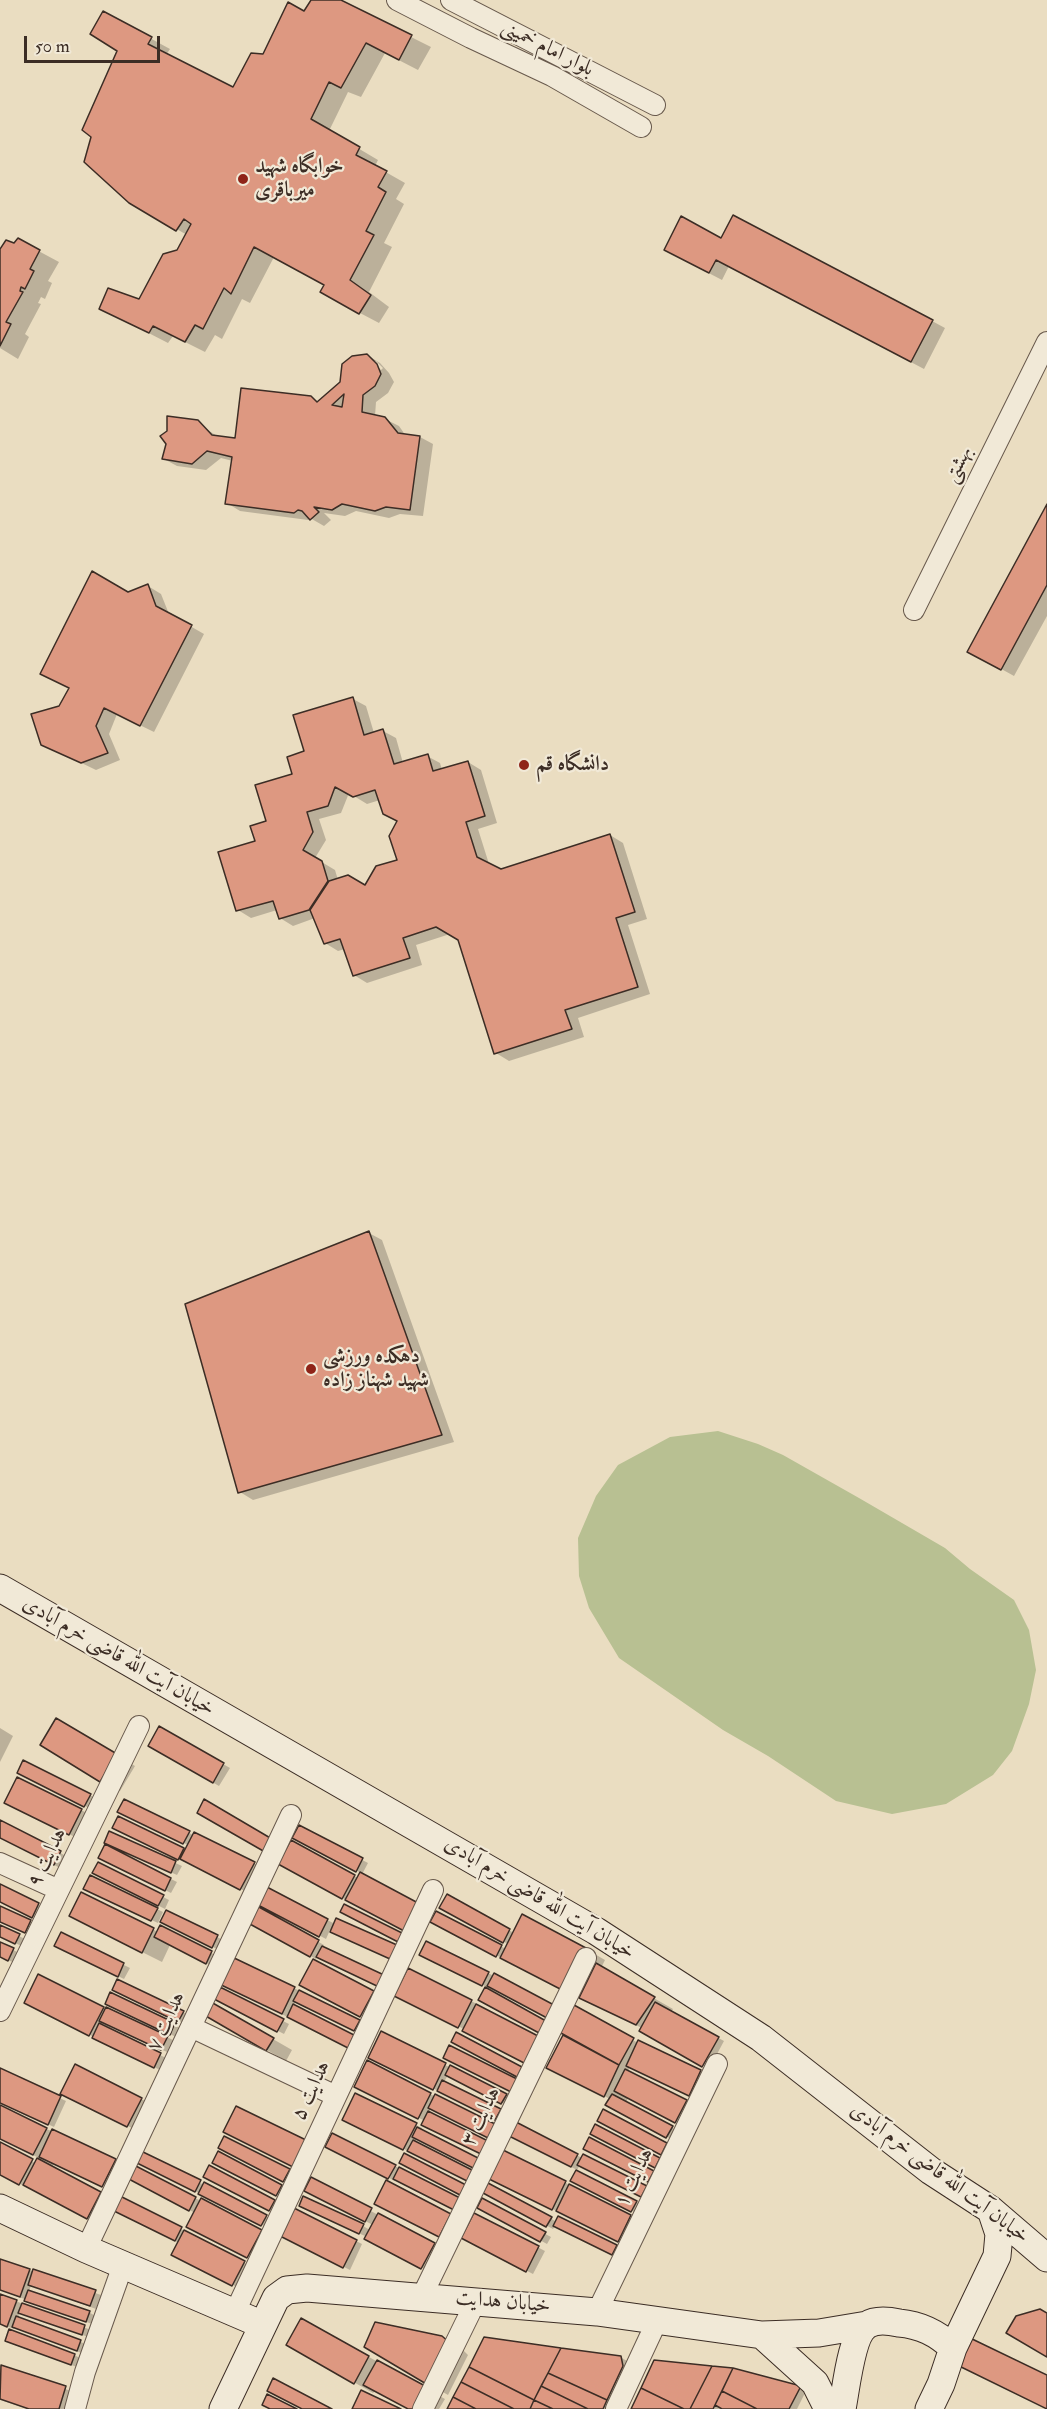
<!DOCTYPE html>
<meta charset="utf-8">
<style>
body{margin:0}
#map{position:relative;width:1047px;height:2409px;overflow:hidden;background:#eaddc1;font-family:"IM FELL Double Pica",serif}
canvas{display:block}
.scale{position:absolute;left:24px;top:36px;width:136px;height:27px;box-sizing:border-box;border:3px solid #3c2d25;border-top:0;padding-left:8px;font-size:18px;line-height:21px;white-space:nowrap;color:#3c2d25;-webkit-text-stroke:4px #f1e9d7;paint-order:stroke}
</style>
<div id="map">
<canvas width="1047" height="2409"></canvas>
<div class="scale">50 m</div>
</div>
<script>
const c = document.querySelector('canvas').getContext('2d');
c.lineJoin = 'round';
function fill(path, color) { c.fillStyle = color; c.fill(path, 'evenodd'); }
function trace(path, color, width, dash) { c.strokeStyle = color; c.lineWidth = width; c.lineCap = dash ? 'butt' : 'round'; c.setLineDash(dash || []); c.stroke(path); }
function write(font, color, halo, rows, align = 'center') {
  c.font = font + ' "IM FELL Double Pica",Amiri,serif'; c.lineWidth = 4.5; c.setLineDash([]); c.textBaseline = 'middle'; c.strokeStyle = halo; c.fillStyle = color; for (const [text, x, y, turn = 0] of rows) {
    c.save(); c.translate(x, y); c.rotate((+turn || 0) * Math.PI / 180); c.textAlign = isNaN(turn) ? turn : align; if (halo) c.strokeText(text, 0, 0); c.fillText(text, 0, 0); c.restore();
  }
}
fill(new Path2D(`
 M718,1431L758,1444L783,1455L859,1498L945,1548L970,1569L1014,1600L1029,1630L1036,1670L1029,1704L1012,1751L993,1775L946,1804L892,1814L836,1801L768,1756L723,1730L619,1658L589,1608L579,1576L578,1538L596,1496L618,1465L670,1437Z`), '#b8c092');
fill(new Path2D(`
 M312,0H337L431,47L418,70L385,53L361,97L348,92L329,131L378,160L375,166L405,183L396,199L404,204L384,243L392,247L369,292L389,307L379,323L341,303L326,285L274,257L250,303L242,299L222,339L215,335L205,352L173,336L168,343L100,308L140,301L178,251L187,235L130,202L119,50L104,13L170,49L166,55L234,89L305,13Z
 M18,240L59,262L48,281L52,283L45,299L41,297L38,303L41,304L25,334L29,337L18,359L0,348V251L15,245Z
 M722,240L932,321L945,328L924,369L729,266L722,280L678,257Z
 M367,355L380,363L389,373L394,382L388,393L376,402L375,416L385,419L399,426L406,436L420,437L433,444L423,516L400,514L389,518L356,511L345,516L324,513L331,520L324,526L310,518L308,520L240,511L227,503L233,461L221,458L206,470L177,466L164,459L197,422L218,437L236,439L311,398L319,402L342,382ZM372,361H376L383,368L381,370Z
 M1047,507V616L1014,676L969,651Z
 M148,586L161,594L169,614L204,634L154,732L117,714L109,734L120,760L96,770L42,744L60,707L128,594Z
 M353,699L366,706L374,733L383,731L396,738L403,763L427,756L440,763L442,770L468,762L481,770L497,823L478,829L489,864L501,870L610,835L623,843L647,919L628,925L650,994L578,1018L584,1037L509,1061L496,1053L459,939L450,934L416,945L422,965L367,983L354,975L345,949L338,951L325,943L315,918L293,926L280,918L277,910L251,918L238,910L257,842L306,752ZM349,793L367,804L380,800L398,821V861L366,887L338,880L335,870L315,858L326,840L319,819L341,813Z
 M369,1233L382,1240L454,1442L253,1500L240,1492Z
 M56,1720L135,1766L120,1791L42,1745Z
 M0,1728L13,1736L0,1762Z
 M160,1728L230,1768L219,1786L150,1746Z
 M24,1775L90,1795L96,1799L91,1809Z
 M12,1806L81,1810L87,1813L75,1837Z
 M125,1815L189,1833L254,1863L273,1874L266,1888L335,1924L338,1934L330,1930L326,1939L258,1903L260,1899L185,1860L184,1862L120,1830L119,1818L185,1851L188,1845Z
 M0,1821L66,1856L60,1868L0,1836Z
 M300,1827L368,1863L348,1901L280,1864L291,1842L358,1878L361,1873L294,1837Z
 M110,1833L182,1866L177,1875L112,1846Z
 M105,1846L177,1882L171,1893L106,1861Z
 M99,1864L169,1900L165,1909L100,1876Z
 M0,1886L44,1908L39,1920L0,1901Z
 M91,1892L157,1909L163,1912L158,1923Z
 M81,1894L158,1932L161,1927L217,1956L212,1966L170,1945L162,1962L90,1926Z
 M447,1896L514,1933L586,1949L605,1960L601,1968L673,2009L671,2012L724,2041L709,2069L641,2031L642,2028L583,2000L432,1922L437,1913L506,1949L508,1944L441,1908Z
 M0,1908L37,1925L32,1936L0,1922Z
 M258,1908L324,1945L316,1959L250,1923Z
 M166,1912L223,1940L219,1950L168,1925Z
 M0,1927L25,1939L22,1946L0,1937Z
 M62,1934L130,1968L124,1979L62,1949Z
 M0,1943L19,1953L15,1963L0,1957Z
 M426,1943L494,1976L488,1990L480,1999L487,1987L427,1958Z
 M314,1961L379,1996L367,2019L301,1985Z
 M39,1976L173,2040L167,2052L103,2022L101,2026L166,2058L160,2070L32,2006Z
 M225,1986L294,1988L365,2025L361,2034L296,2001L294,2006L360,2040L354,2050Z
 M120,1993L183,2012L189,2016L185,2024Z
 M111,1994L180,2028L176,2037L113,2006Z
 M402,1999L471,2001L477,2004L464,2029Z
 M222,2002L283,2021L289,2024L284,2034Z
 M212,2004L292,2050L286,2061L206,2015Z
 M574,2007L638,2043L706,2074L695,2098L630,2067L628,2071L692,2105L681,2125L628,2098L626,2103L678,2131L673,2140L607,2105L612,2100L548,2068L565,2034Z
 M376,2060L445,2065L512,2098L508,2106L448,2075L444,2082L506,2113L501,2122Z
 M76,2066L147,2102L134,2129L68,2097Z
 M0,2070L66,2101L54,2127L0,2102Z
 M362,2089L430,2094L436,2097L425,2121Z
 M356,2095L422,2128L410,2152L350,2122Z
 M0,2107L121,2164L109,2189L54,2163L51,2168L106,2197L94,2221L0,2174V2144L37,2164L39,2158L0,2139Z
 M517,2124L582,2158L646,2187L652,2190L647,2199L580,2165L577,2170L511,2135Z
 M225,2138L295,2174L290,2184L226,2151Z
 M333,2150L395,2166L465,2203L396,2179L395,2181Z
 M142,2153L272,2220L268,2228L143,2165Z
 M219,2153L287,2190L282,2198L214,2162Z
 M133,2166L267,2235L254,2260L194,2230L195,2213L127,2177Z
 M209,2167L280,2205L275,2213L205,2176Z
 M576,2172L643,2205L638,2214L578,2184Z
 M311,2179L440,2248L428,2271L372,2242L367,2237L307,2209L363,2226L370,2230L373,2225L312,2194Z
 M497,2182H565L571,2187L636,2220L624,2244Z
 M489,2185L557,2222L616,2246L622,2250L618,2258L555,2226L553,2229L485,2193Z
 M483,2200L551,2237L547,2244L479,2207Z
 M120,2213L181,2229L250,2266L239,2288L179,2258V2243Z
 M475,2215L545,2251L533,2274L469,2241Z
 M288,2239L356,2241L362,2244L350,2270Z
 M0,2260L101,2295L96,2309L31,2285L29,2292L89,2312L95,2316L92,2324L0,2290Z
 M0,2295L91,2330L88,2337L20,2312L18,2318L81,2342L87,2345L84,2354L15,2327L14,2329L0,2324Z
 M302,2320L445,2399L439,2409H410L376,2390L373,2393L288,2345Z
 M12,2344L74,2355L80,2358L77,2367Z
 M462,2349L468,2355L448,2395L429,2384Z
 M620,2357L627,2361L629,2370L611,2409H449Z
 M655,2362L733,2369L806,2391L797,2409H632Z
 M0,2366L71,2391L66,2409H28L0,2400Z`), '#0003');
const building = new Path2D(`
 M311,0H341L412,35L399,60L366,43L341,88L329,82L311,119L360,147L356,155L387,171L378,187L386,192L366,231L374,235L350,280L371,295L359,314L320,292L324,285L254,247L231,294L224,288L203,329L195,325L185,342L153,326L149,333L99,309L108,288L139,299L163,254L177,250L191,224L184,219L176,231L129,203L84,162L91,137L82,130L117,51L90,34L103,11L152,37L148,44L233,87L251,53L263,54L288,2L304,11Z
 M733,215L933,320L911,362L716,260L709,273L664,250L681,216L721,238Z
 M18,238L40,250L30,269L34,271L25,289L21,287L20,291L23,292L6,322L11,324L0,346V249L6,240L14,243Z
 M367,354L377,364L381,374L375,386L363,395L362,412L385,417L398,433L420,436L410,510L386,507L375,511L342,504L332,510L314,507L319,512L310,520L302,511L298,510L294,513L225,504L232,457L207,451L192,464L162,459L166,444L160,436L167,431V416L198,420L212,435L235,438L241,388L311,396L317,402L340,382L342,364L352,356ZM344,394L342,407L332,405Z
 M1047,504V585L1001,670L967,652Z
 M92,571L128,592L148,584L156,606L192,625L140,726L104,708L96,726L108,753L81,763L41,745L31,714L59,706L69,688L40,674Z
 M353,697L364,735L383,729L394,764L428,754L433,771L468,761L485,816L466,822L477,857L501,869L610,834L635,912L616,918L638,987L565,1010L572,1029L494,1054L458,940L436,927L403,938L410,958L353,976L340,939L324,944L310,910L329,881L348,875L365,885L376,866L397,860L389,836L397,821L383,814L375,790L353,797L335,787L328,806L307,812L313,832L303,850L322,861L328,881L309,910L279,919L273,901L236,911L218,852L255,841L250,826L266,821L255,785L292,774L287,757L304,751L293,715Z
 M369,1231L442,1435L238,1493L185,1304Z
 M56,1718L117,1754L100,1782L40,1745Z
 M159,1726L224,1763L213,1783L148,1746Z
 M23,1760L91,1794L84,1807L17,1773Z
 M17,1777L82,1809L69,1835L4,1803Z
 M124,1799L190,1831L183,1844L117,1812Z
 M204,1799L272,1839L265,1852L197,1813Z
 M118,1816L184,1848L178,1860L112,1828Z
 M0,1820L61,1851L54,1865L0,1838Z
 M299,1825L363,1858L356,1872L292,1838Z
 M109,1831L176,1861L171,1873L104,1843Z
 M194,1832L255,1862L240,1890L180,1859Z
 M291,1840L355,1875L342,1899L278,1864Z
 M105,1844L171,1878L165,1891L98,1858Z
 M98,1862L164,1895L158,1906L92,1873Z
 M360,1872L420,1904L406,1932L345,1900Z
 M90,1875L158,1908L151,1921L83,1889Z
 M0,1884L39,1903L32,1918L0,1902Z
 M265,1886L328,1919L319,1937L256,1904Z
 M81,1892L154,1928L142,1953L69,1916Z
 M447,1894L510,1929L503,1943L439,1908Z
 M344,1904L404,1934L400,1943L340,1912Z
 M0,1906L31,1920L25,1933L0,1922Z
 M257,1906L319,1940L310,1957L248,1923Z
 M166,1910L218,1935L212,1948L160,1922Z
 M436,1911L502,1945L496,1957L430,1922Z
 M522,1914L586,1948L564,1991L500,1958Z
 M336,1918L397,1945L390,1959L330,1932Z
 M0,1925L20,1934L15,1944L0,1937Z
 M160,1925L212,1951L206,1964L154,1937Z
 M61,1932L124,1963L118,1977L54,1946Z
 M426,1941L489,1972L482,1986L419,1955Z
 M0,1942L14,1948L8,1961L0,1957Z
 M322,1946L384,1975L379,1987L316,1957Z
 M230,1956L295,1987L282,2014L217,1983Z
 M313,1959L374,1991L360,2017L299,1985Z
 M596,1963L655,1997L636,2025L579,1998Z
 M408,1968L472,2000L458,2028L394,1996Z
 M494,1973L554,2005L547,2018L487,1986Z
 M38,1974L104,2007L89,2036L24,2003Z
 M117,1979L184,2011L178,2022L112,1990Z
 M220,1987L284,2019L277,2032L214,1999Z
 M485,1987L546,2021L539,2033L478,2000Z
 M299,1990L360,2020L354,2031L293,2001Z
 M110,1992L175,2023L170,2035L105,2004Z
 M211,2002L274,2038L266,2051L204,2015Z
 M655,2002L719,2037L702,2067L639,2031Z
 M293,2004L354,2035L348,2048L287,2017Z
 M476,2004L540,2037L526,2064L462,2031Z
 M574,2005L634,2038L619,2065L559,2032Z
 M106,2007L168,2036L161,2050L99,2021Z
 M99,2023L161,2053L154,2068L92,2038Z
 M381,2031L446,2063L433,2090L368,2058Z
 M456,2032L522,2067L517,2077L451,2042Z
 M563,2035L619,2065L604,2097L546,2068Z
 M638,2040L701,2070L689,2096L626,2066Z
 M449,2045L517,2079L511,2092L443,2058Z
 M367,2060L431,2093L418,2119L354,2087Z
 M75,2064L142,2098L127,2127L60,2094Z
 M450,2065L507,2094L501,2104L445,2075Z
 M0,2068L61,2096L48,2125L0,2103Z
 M625,2069L687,2100L675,2123L614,2091Z
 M442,2080L501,2109L495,2120L437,2091Z
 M355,2093L417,2123L403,2150L342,2120Z
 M435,2094L495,2124L488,2138L428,2108Z
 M612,2094L673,2126L666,2138L605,2105Z
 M0,2105L47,2128L33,2155L0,2139Z
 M236,2106L306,2140L293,2167L223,2132Z
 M603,2109L667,2143L661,2155L597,2121Z
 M428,2111L492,2143L485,2156L421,2125Z
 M516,2122L578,2154L571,2167L509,2136Z
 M595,2124L660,2158L655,2168L590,2134Z
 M417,2127L482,2160L477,2170L412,2137Z
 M52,2129L116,2159L102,2187L39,2157Z
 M332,2133L396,2165L388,2179L325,2147Z
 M224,2136L290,2169L283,2182L218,2148Z
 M589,2137L654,2171L648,2182L583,2149Z
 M413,2140L474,2171L469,2182L407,2151Z
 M0,2142L33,2159L19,2185L0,2175Z
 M503,2150L566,2181L552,2210L489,2179Z
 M141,2151L201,2180L195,2192L135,2162Z
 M218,2151L282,2185L276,2196L212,2163Z
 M404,2153L466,2185L460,2195L399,2163Z
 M583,2154L647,2186L641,2197L577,2165Z
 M37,2158L101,2192L87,2219L23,2185Z
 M132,2164L196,2197L189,2211L125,2177Z
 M209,2165L275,2200L269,2211L203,2177Z
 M399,2167L460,2198L454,2210L393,2179Z
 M576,2170L637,2201L631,2212L570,2181Z
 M311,2177L372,2208L365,2222L304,2191Z
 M386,2180L451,2214L439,2237L374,2204Z
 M204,2182L267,2215L261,2226L198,2194Z
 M488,2183L552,2217L546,2227L483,2193Z
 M569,2184L631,2215L618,2242L556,2211Z
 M120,2196L182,2227L175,2241L112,2210Z
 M303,2196L364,2224L359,2234L299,2206Z
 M201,2198L262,2230L247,2258L186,2227Z
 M482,2198L546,2232L540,2242L477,2208Z
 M294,2208L357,2240L343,2268L280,2236Z
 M378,2213L435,2243L421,2269L364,2239Z
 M474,2213L539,2246L526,2272L461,2238Z
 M558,2216L617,2245L612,2255L553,2226Z
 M184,2230L245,2261L232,2286L171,2255Z
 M0,2259L30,2269L20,2297L0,2290Z
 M33,2269L96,2290L90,2306L28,2285Z
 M28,2290L90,2311L86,2322L24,2301Z
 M0,2294L17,2300L7,2327L0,2324Z
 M22,2303L85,2325L82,2335L18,2313Z
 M1040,2309L1047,2313V2357L1006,2333L1016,2316Z
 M16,2316L81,2340L77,2351L12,2327Z
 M301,2318L369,2356L354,2384L286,2345Z
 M375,2322L442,2336L450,2343L428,2385L364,2347Z
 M9,2329L75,2354L71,2365L5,2341Z
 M484,2337L561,2348L534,2400L469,2367Z
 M968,2337L1047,2375V2409L955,2364Z
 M561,2348L621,2356L623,2366L607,2400L548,2373Z
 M377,2360L427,2387L414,2409H408L363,2385Z
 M654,2360L712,2366L690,2409H684L641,2388Z
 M1,2365L66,2386L59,2409H29L0,2399Z
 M712,2366L733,2368L713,2409H690Z
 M469,2367L534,2400L530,2409H514L461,2382Z
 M733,2368L801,2386L789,2409H757L722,2391Z
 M548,2373L607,2400L603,2409H588L541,2386Z
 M273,2378L332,2409H302L267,2391Z
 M461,2382L514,2409H476L453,2397Z
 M541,2386L588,2409H553L534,2400Z
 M641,2388L684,2409H631Z
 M361,2390L401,2409H352Z
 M722,2391L757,2409H722L715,2405Z
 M267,2394L297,2409H270L262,2405Z
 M453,2397L476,2409H447Z
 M534,2400L553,2409H530Z`);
fill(building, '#dd9881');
trace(building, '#3c2d25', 1.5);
const street = new Path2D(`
 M397,0L471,38L552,76L641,127
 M451,0L655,105
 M914,610L1047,342
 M0,1863L59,1890
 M0,2011L139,1726
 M191,2027L336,2096
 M86,2249L291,1815
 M422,2296L586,1958
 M235,2312L433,1890
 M597,2312L717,2064
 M75,2409L85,2372L123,2265
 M423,2409L476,2301
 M616,2409L657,2321`);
const secondary = new Path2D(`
 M0,1588L596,1931L761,2038L931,2171L991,2210L1047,2258
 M0,2208L86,2249L263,2325
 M762,2335L815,2383L828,2409
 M223,2409L276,2298L287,2290L307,2288L597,2312L762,2335L819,2333L867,2325
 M842,2409C846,2390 851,2335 867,2325C876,2319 890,2321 899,2323C921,2325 937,2333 953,2348
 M929,2409L941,2384L953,2348L997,2256L999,2234L991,2210`);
trace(street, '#68594c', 22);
trace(secondary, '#3c2d25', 29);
trace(street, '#f1e9d7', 20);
trace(secondary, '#f1e9d7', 27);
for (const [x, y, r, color] of [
 [243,179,6,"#8f2418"],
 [524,765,6,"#8f2418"],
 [311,1369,6,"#8f2418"]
]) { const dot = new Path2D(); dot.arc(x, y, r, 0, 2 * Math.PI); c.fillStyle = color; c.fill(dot); trace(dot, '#f1e9d7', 2); }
write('21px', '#3c2d25', '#f1e9d7', [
 ["بلوار امام خمینی",547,49,27],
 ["بهشتی",959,465,-64],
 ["خیابان آیت الله قاضی خرم آبادی",118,1657,30],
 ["هدایت ۹",48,1858,-64],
 ["خیابان آیت الله قاضی خرم آبادی",539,1899,31],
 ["هدایت ۷",167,2022,-65],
 ["هدایت ۵",312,2091,-65],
 ["هدایت ۳",482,2117,-64],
 ["خیابان آیت الله قاضی خرم آبادی",939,2174,37],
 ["هدایت ۱",635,2178,-64],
 ["خیابان هدایت",503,2303,5]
]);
write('bold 21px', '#3c2d25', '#f1e9d7', [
 ["خوابگاه شهید",255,167],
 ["میرباقری",255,191],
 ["دانشگاه قم",536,765],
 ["دهکده ورزشی",323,1357],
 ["شهید شهناز زاده",323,1381]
], 'left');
</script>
